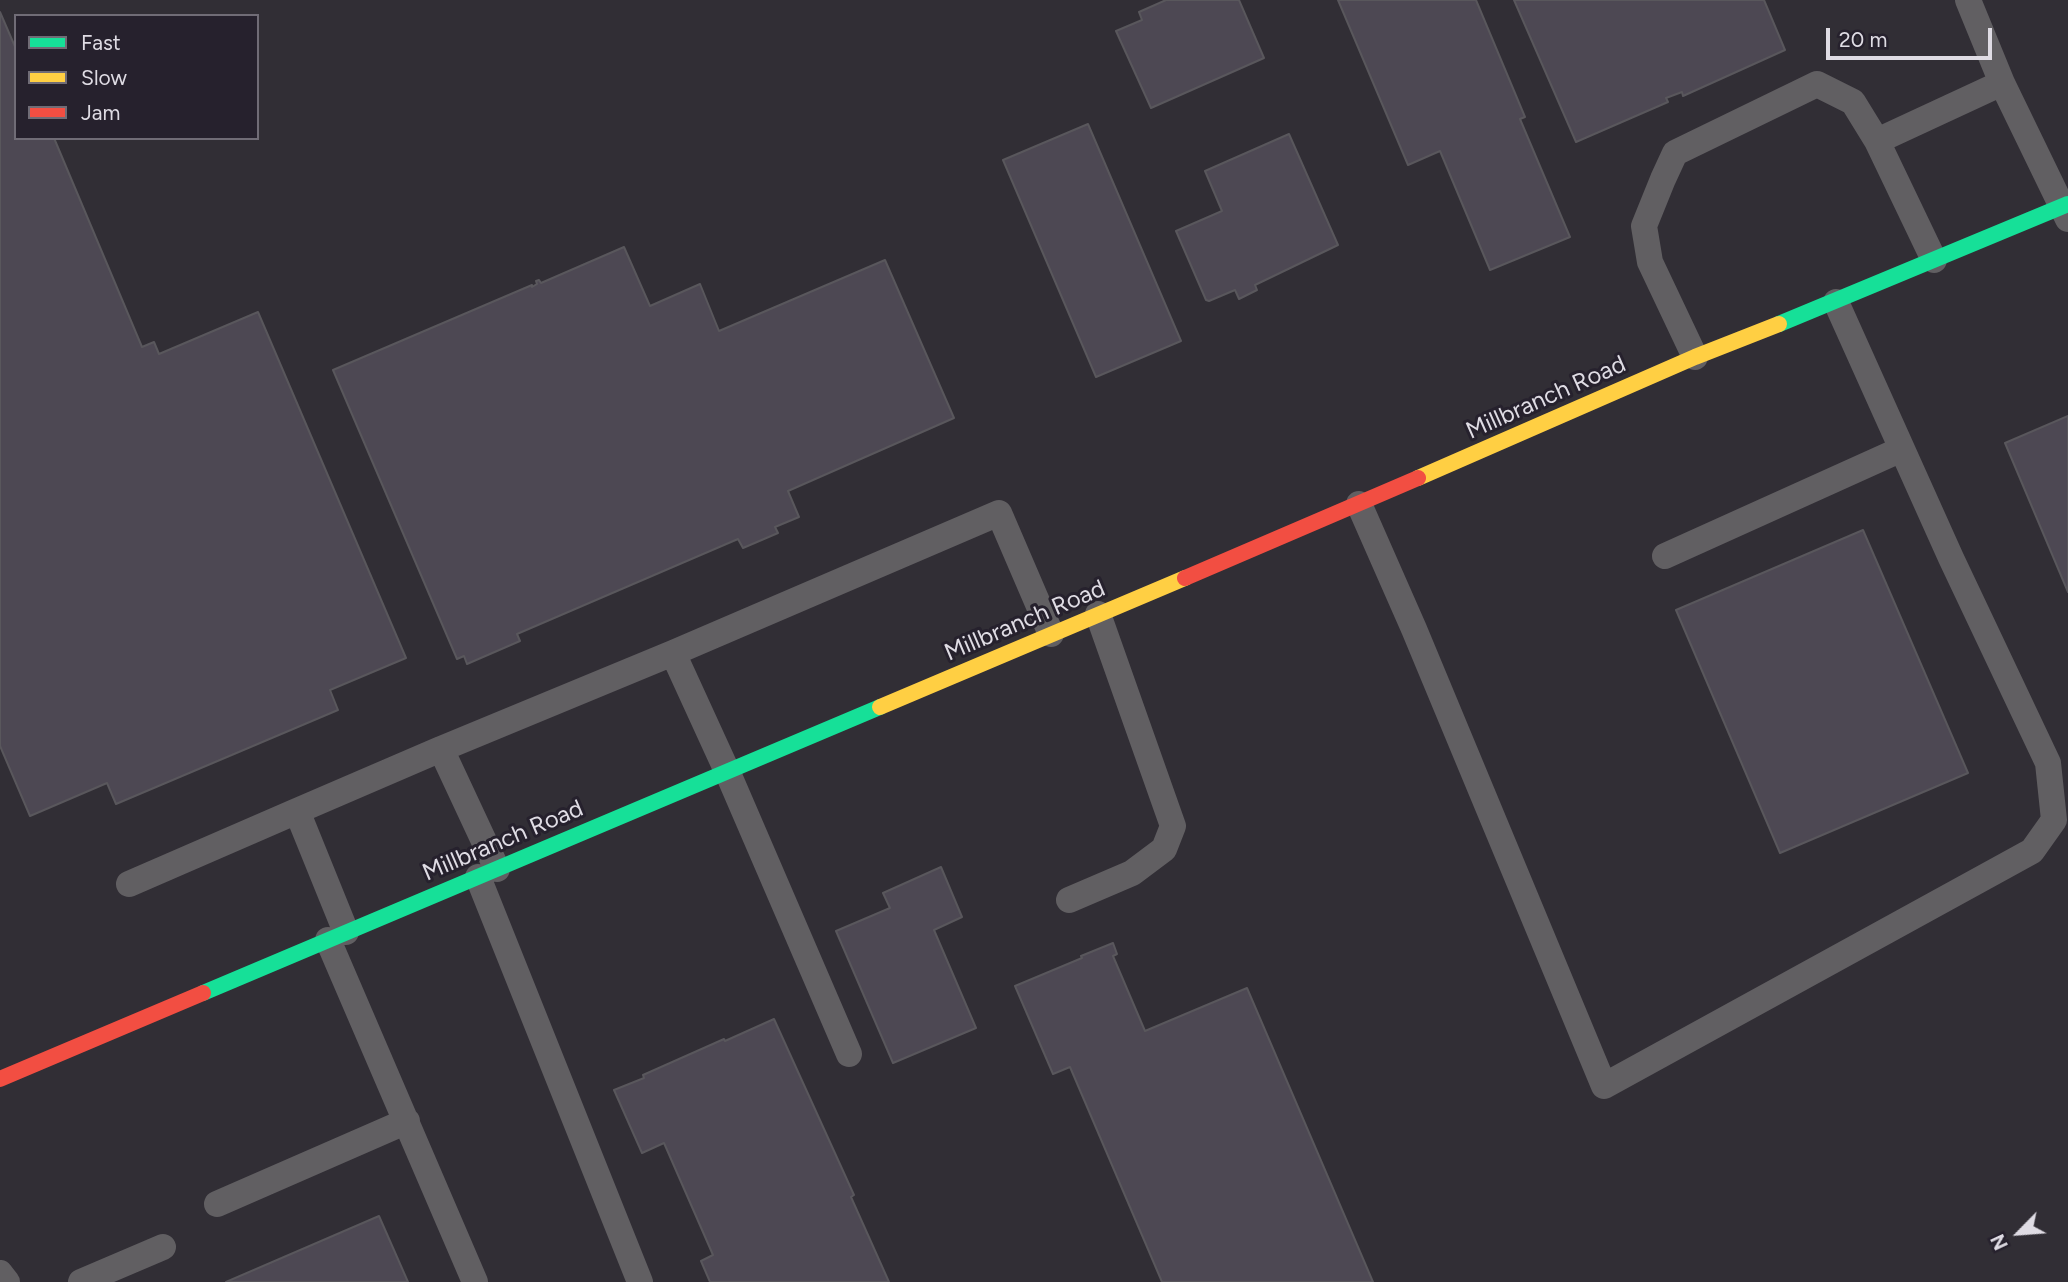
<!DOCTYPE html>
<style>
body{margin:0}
#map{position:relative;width:2068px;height:1282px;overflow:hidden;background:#312e35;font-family:Figtree,sans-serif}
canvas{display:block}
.legend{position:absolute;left:14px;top:14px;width:245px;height:126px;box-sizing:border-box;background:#26212d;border:2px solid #706c76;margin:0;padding:9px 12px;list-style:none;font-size:21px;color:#dfdce4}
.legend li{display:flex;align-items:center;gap:14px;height:35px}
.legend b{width:35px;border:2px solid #706c76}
.north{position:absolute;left:1984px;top:1198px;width:70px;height:70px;-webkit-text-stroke:5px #26212d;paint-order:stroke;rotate:245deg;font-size:19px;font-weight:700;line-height:28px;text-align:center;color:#dfdce4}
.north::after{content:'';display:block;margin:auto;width:24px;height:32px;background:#dfdce4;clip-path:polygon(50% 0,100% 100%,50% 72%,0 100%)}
.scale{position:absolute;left:1826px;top:28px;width:166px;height:32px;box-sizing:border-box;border:4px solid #dfdce4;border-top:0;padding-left:9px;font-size:21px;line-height:24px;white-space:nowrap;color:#dfdce4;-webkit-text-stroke:5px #26212d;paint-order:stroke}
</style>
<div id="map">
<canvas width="2068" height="1282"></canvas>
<ul class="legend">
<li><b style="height:9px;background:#16e098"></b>Fast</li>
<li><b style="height:9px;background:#ffcf43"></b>Slow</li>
<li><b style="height:9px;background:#f24e42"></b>Jam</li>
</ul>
<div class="north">N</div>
<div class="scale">20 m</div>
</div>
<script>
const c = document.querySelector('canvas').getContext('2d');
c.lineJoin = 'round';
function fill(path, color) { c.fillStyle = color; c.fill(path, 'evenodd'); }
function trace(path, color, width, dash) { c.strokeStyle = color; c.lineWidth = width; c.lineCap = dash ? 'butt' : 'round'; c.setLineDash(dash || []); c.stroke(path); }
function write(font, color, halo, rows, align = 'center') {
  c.font = font + ' Figtree,sans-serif'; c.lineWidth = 6; c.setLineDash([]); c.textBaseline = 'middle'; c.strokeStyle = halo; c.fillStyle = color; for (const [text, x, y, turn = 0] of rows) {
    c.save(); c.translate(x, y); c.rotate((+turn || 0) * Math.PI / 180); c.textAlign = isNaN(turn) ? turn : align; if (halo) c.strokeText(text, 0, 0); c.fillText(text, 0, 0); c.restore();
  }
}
const building = new Path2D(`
 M1166,0H1239L1264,58L1151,108L1116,31L1142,20L1139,12Z
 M1338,0H1476L1525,117L1520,119L1570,237L1490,270L1440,151L1408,165Z
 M1514,0H1764L1785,50L1683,96L1682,92L1666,98L1668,102L1576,142Z
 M0,12L16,49V138H54L142,347L154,342L159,354L258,312L406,658L330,690L338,710L116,804L107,783L30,816L0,746Z
 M1088,124L1181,341L1096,377L1003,160Z
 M1289,134L1338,245L1255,285L1257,290L1239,299L1235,290L1209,301L1206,300L1176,231L1222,211L1205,171Z
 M624,247L650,306L700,284L719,331L885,260L954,418L788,491L799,517L775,527L778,533L743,548L738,539L517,634L520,641L467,664L464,656L457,659L333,370L532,285V287L537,284L536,281L539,280L541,283Z
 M2068,416V592L2005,443Z
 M1863,530L1968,773L1780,853L1676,610Z
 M941,867L962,917L934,930L976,1028L893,1063L836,931L890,908L883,893Z
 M1113,943L1117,954L1113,956L1145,1031L1247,988L1373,1282H1162L1070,1067L1053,1074L1015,986L1082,958L1081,956Z
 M774,1019L854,1195L851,1197L889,1282H710L701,1261L713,1255L664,1143L642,1153L614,1090L644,1078L643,1075L724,1039L725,1041Z
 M379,1216L408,1282H226Z`);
fill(building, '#4d4853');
trace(building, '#59575c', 2);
trace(new Path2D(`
 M1968,0L2002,83L2068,219
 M1877,141L2002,83
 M1695,357L1650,262L1644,226L1663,179L1675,153L1817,84L1853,102L1877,141L1934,260
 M1359,504L1414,629L1604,1086L2032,851L2054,820L2048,763L1951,558L1836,302
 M1665,556L1902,449
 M673,653L727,771L849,1054
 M441,749L673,653L999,513L1051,634
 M297,811L441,749L497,869
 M478,877L640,1282
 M129,884L297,811L346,932
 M1069,900L1132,873L1164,849L1173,826L1098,614
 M328,940L475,1282
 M217,1204L407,1121
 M0,1273L7,1282
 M81,1282L163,1247`), '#615f62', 26);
trace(new Path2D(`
 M1779,324L2068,204
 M203,993L880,707`), '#16e098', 16);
trace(new Path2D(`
 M1418,478L1695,357L1779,324
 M880,707L1185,578`), '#ffcf43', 16);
trace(new Path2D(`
 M1185,578L1418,478
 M0,1079L203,993`), '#f24e42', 16);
write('24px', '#dfdce4', '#26212d', [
 ["Millbranch Road",1546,398,-24],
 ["Millbranch Road",1025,621,-23],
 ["Millbranch Road",503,841,-23]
]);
</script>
